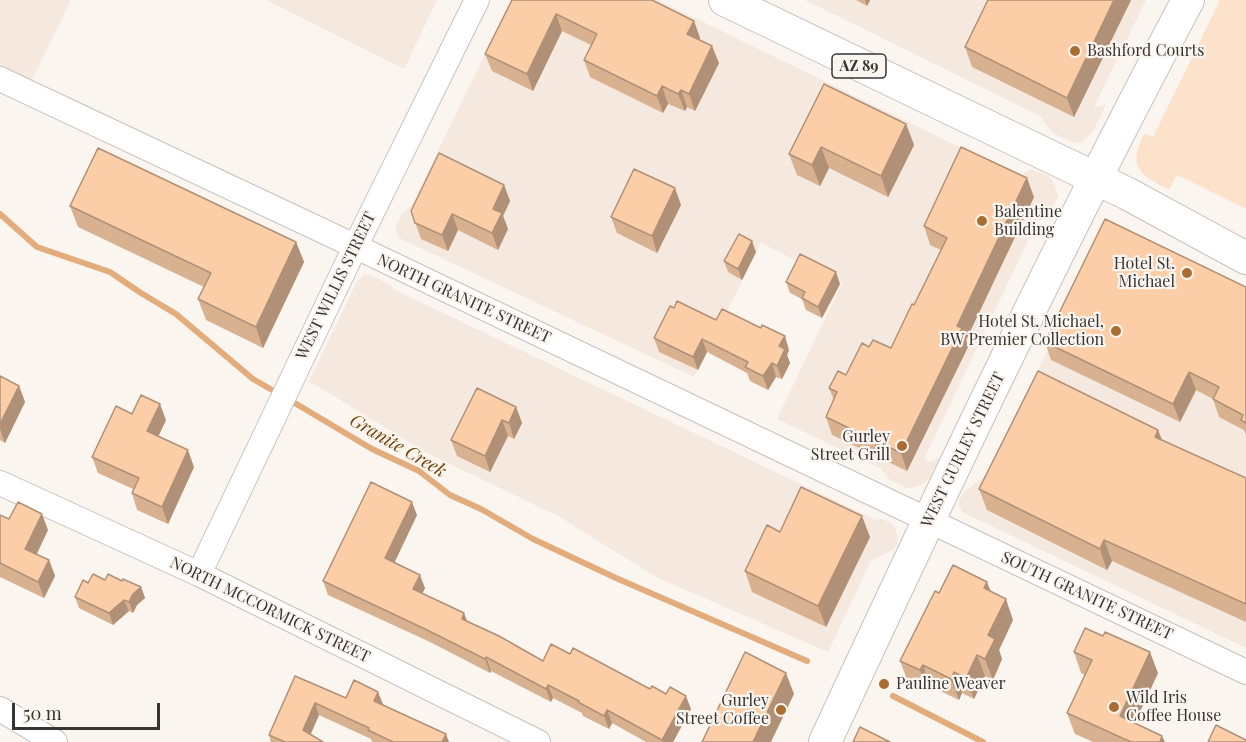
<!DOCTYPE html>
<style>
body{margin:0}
#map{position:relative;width:1246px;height:742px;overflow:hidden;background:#fbf5f0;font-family:"Playfair Display",serif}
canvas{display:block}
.scale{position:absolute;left:12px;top:703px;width:148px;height:27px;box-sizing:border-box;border:3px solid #373533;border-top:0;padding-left:8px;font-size:18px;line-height:21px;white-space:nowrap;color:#373533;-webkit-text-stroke:4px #fbf5f0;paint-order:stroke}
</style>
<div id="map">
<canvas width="1246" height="742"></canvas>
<div class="scale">50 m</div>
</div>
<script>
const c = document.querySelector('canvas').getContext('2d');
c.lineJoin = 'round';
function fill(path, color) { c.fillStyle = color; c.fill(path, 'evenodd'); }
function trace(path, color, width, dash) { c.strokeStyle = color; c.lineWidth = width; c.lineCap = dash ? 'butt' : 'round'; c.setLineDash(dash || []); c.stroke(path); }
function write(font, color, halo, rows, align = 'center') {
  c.font = font + ' "Playfair Display",serif'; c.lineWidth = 4.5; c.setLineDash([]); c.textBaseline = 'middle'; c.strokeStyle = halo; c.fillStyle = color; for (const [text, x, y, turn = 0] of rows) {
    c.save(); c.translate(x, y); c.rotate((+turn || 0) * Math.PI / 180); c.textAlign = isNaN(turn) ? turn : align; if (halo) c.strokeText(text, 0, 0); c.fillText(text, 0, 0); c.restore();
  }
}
fill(new Path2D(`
 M0,0H71L32,80L0,66Z
 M266,0H437L404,69Z
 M511,0H658L1019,176L1031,169L1049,176L1055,185L1058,197L1048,216L1037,222L924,459L930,462L940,457L928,480L917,487L907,488L890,480L881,469L777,419L842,283L761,243L694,377L401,239L396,234V227L402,213L412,205Z
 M805,0H1146L1094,107L1106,105L1093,132L1082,142L1074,143L1053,133L1040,116Z
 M1107,229L1246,291V648L962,512L958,503L964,491L987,475Z
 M364,275H370L389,284L395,290L876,520L882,519L891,523L896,529L898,542L894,549L871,561L828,652L656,577L558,516L427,453L309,381L357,281Z`), '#f5e8de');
fill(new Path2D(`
 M1220,0H1246V209L1177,175L1169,190C1140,175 1126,167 1145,133L1153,137Z`), '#fde2cb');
trace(new Path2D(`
 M0,214L37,247L110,272L141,293L176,314L253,379L279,394
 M288,399L372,449L419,471L450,495L481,509L533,539L616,578L807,661
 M893,696L983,742`), '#e2ac7c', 6);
const minor = new Path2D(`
 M0,79L325,232L1246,672
 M0,483L199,574L538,742
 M199,574L355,247L477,0
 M0,709L55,742`);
const major = new Path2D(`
 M725,0L1128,194L1246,258
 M825,742C941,492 1059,243 1188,0`);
trace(minor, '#c7c1bc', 26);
trace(major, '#c7c1bc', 34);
trace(minor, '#fff', 24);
trace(major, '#fff', 32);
fill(new Path2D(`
 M512,0L694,21L700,38L699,40L719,63L695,111L687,107L685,111L668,104L663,113L590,77L584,60L591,45L562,31L533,91L492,71L485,54Z
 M856,0H870L867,6Z
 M1131,0L1074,117L972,67L965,47Z
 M906,124L914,145L888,197L829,168L820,186L797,175L789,154Z
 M504,185L510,201L503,216L508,229L498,250L458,230L448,251L421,239L411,211Z
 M1034,197L966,340L968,347L907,471L832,435L826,417L834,400L829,388L846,375L869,347L891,348L914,305L941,250L930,245L924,226Z
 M681,205L657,253L617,233L611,217Z
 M70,206L296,242L304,262L263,348L206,320L198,299L204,287L78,227Z
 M756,252L742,280L728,272L724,261Z
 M786,282L840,284L822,318L806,310L802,299L790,293Z
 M1246,287V435L1244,430L1219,417L1213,399L1196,390L1180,422L1051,360L1045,342Z
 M674,308L716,320L789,350L787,355L790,363L782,379L776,377L768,390L750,381L747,373L707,352L698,370L659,352L654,338Z
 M0,376L19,386L25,402L5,443L0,440Z
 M516,407L522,423L514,439L508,436L490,472L457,456L451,440Z
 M132,414L166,420L158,436L194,467L168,524L137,510L132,493L133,489L98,473L92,457Z
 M1158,430L1162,440L1246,478V622L1112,561L1107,570L987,510L979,489Z
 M0,515L9,519L48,530L37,554L49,560L55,576L44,598L0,577Z
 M417,515L394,563L425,588L422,594L467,621L543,661L570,654L650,689L691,709L673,742H646L612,723L609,729L583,716L582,713L553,698L551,702L491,671L490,673L430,642L328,595L323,581Z
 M780,532L870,537L826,627L752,592L745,571Z
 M122,581L141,587L145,598L137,605L133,613L129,611L113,625L79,608L75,597L88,583Z
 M991,591L1013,620L999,650L1002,659L993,680L985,676L974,699L962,693L959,700L930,686L927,691L908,682L900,661L939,593Z
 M1074,652L1158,673L1135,723L1165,742H1093L1075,734L1067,713L1085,675L1081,673Z
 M295,676L346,698L383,704L442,742H372L371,739L319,715L311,734L323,742H271L269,735Z`), '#d8b190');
fill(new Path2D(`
 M865,0H870L867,6Z
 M1114,0H1131L1074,117L1067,98Z
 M556,14L562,31L533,91L527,74Z
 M694,21L700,38L693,51L687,34Z
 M712,46L719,63L695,111L689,94Z
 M662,86L668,104L663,113L657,96Z
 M681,90L687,107L685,111L678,94Z
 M906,124L914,145L888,197L881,176Z
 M821,147L829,168L820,186L812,165Z
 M1027,178L1034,197L966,340L968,347L907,471L901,453L957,326Z
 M504,185L510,201L503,216L508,229L498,250L492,233L493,209Z
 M675,188L681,205L657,253L652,236Z
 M452,214L458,230L448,251L442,235Z
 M752,241L756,252L742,280L738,269Z
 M296,242L304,262L263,348L256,327Z
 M836,272L840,284L822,318L818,307Z
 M785,336L789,350L787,355L790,363L782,379L777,366L779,346Z
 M702,339L707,352L698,370L693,357Z
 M772,363L776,377L768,390L763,376Z
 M1189,372L1196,390L1180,422L1173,404Z
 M19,386L25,402L5,443L0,429V424Z
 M160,404L166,420L153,448L147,431Z
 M516,407L522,423L514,439L509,423Z
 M502,420L508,436L490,472L485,456Z
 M1158,430L1166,451L1155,437Z
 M188,450L194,467L168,524L162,507Z
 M412,502L417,515L390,572L385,558Z
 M42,514L48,530L31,565L25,549Z
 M862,516L870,537L826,627L818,606Z
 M1104,540L1112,561L1107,570L1100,549Z
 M49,560L55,576L44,598L38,582Z
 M420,575L425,588L418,602L413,589Z
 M987,582L995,602L984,588Z
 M141,587L145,598L137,605L133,613L129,602L133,594Z
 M1006,599L1013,620L999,650L1002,659L993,680L985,659L988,635Z
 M124,600L129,611L113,625L109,613Z
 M464,613L469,626L462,619Z
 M1150,652L1158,673L1128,737L1120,716Z
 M977,655L985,676L974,699L966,678Z
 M486,657L491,671L490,673L485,659Z
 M923,665L930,686L927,691L920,670Z
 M954,672L962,693L959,700L951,679Z
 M786,673L794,694L771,742H753Z
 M548,685L553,698L551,702L546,689Z
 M378,692L383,704L378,713L374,701Z
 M686,696L691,709L673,742H663L662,740Z
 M315,703L319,715L307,742L303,730Z
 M607,710L612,723L609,729L604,716Z
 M446,734L449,742H442Z
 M1162,736L1165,742H1160Z`), '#b09076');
const building = new Path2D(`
 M512,0H652L694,21L687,34L712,46L689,94L681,90L678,94L662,86L657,96L584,60L597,34L556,14L527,74L485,54Z
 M988,0H1114L1067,98L965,47Z
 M824,84L906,124L881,176L821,147L812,165L789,154Z
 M961,147L1027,178L957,326L962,328L901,453L826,417L837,392L829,388L838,371L846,375L862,343L869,347L873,340L891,348L912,304L914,305L947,238L924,226Z
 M98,148L296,242L256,327L198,299L211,273L70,206Z
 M439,153L504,185L493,209L502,213L492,233L452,214L442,235L415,223L411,211Z
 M634,169L675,188L652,236L611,217Z
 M1105,219L1246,287V423L1241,420L1243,415L1213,399L1219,387L1189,372L1173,404L1045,342Z
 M739,234L752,241L738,269L724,261Z
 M800,254L836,272L818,307L802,298L805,292L786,282Z
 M677,301L716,320L722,309L761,328L762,325L785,336L779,346L785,349L777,366L772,363L763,376L745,367L748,362L702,339L693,357L654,338L670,306L674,308Z
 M1038,371L1158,430L1155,437L1246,478V604L1104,540L1100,549L979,489Z
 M0,376L19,386L0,424Z
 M477,388L516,407L509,423L502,420L485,456L451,440Z
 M141,395L160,404L147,431L188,450L162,507L132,493L139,478L92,457L116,406L132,414Z
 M371,482L412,502L385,558L420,575L413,589L464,613L462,619L499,636L543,661L551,644L570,654L573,648L650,689L652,686L666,694L670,687L686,696L662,740L607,710L604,716L578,702L579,701L548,685L546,689L486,657L485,659L425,629L323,581Z
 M801,487L862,516L818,606L745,571L767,525L780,532Z
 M18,502L42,514L25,549L49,560L38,582L0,563V515L9,519Z
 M953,565L987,582L984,588L1006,599L988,635L995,639L985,659L977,655L966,678L954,672L951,679L923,665L920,670L900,661L935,591L939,593Z
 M93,574L105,580L108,574L122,581L123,579L141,587L133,594L129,602L124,600L109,613L75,597L83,580L88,583Z
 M1085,628L1103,636L1105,632L1150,652L1120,716L1162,736L1160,742H1131L1067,713L1092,660L1074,652Z
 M745,652L786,673L753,742H702Z
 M295,676L346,698L354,680L378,692L374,701L446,734L442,742H393L368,730L369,728L315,703L303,730L323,742H285L269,735Z
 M1216,725L1246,740V742H1208Z
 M860,727L890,742H853Z`);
fill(building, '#fbcea8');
trace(building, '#b09076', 1.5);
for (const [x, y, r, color] of [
 [1075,51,6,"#aa6d31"],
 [982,221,6,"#aa6d31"],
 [1187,273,6,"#aa6d31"],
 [1116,331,6,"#aa6d31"],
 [902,446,6,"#aa6d31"],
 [884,684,6,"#aa6d31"],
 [1114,707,6,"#aa6d31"],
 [781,710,6,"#aa6d31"]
]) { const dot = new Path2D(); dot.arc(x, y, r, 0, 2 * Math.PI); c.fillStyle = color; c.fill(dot); trace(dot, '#fbf5f0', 2); }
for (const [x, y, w] of [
 [859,66,54]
]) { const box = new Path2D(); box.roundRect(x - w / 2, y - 12, w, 24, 4.5); c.fillStyle = '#fbf5f0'; c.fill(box); trace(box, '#373533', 1.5); }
write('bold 15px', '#373533', null, [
 ["AZ 89",859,66]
]);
write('16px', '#373533', '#fbf5f0', [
 ["Bashford Courts",1087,51],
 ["Balentine",994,212],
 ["Building",994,230],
 ["Hotel St.",1175,264,"right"],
 ["Michael",1175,282,"right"],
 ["Hotel St. Michael,",1104,322,"right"],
 ["BW Premier Collection",1104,340,"right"],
 ["Gurley",890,437,"right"],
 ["Street Grill",890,455,"right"],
 ["Pauline Weaver",896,684],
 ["Wild Iris",1126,698],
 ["Coffee House",1126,716],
 ["Gurley",769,701,"right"],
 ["Street Coffee",769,719,"right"]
], 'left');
write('16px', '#373533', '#fbf5f0', [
 ["WEST WILLIS STREET",336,286,-64],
 ["NORTH GRANITE STREET",464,299,25],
 ["WEST GURLEY STREET",963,450,-64],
 ["SOUTH GRANITE STREET",1087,596,25],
 ["NORTH MCCORMICK STREET",270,610,26]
]);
write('italic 18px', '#713f01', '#fbf5f0', [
 ["Granite Creek",398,446,30]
]);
</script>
